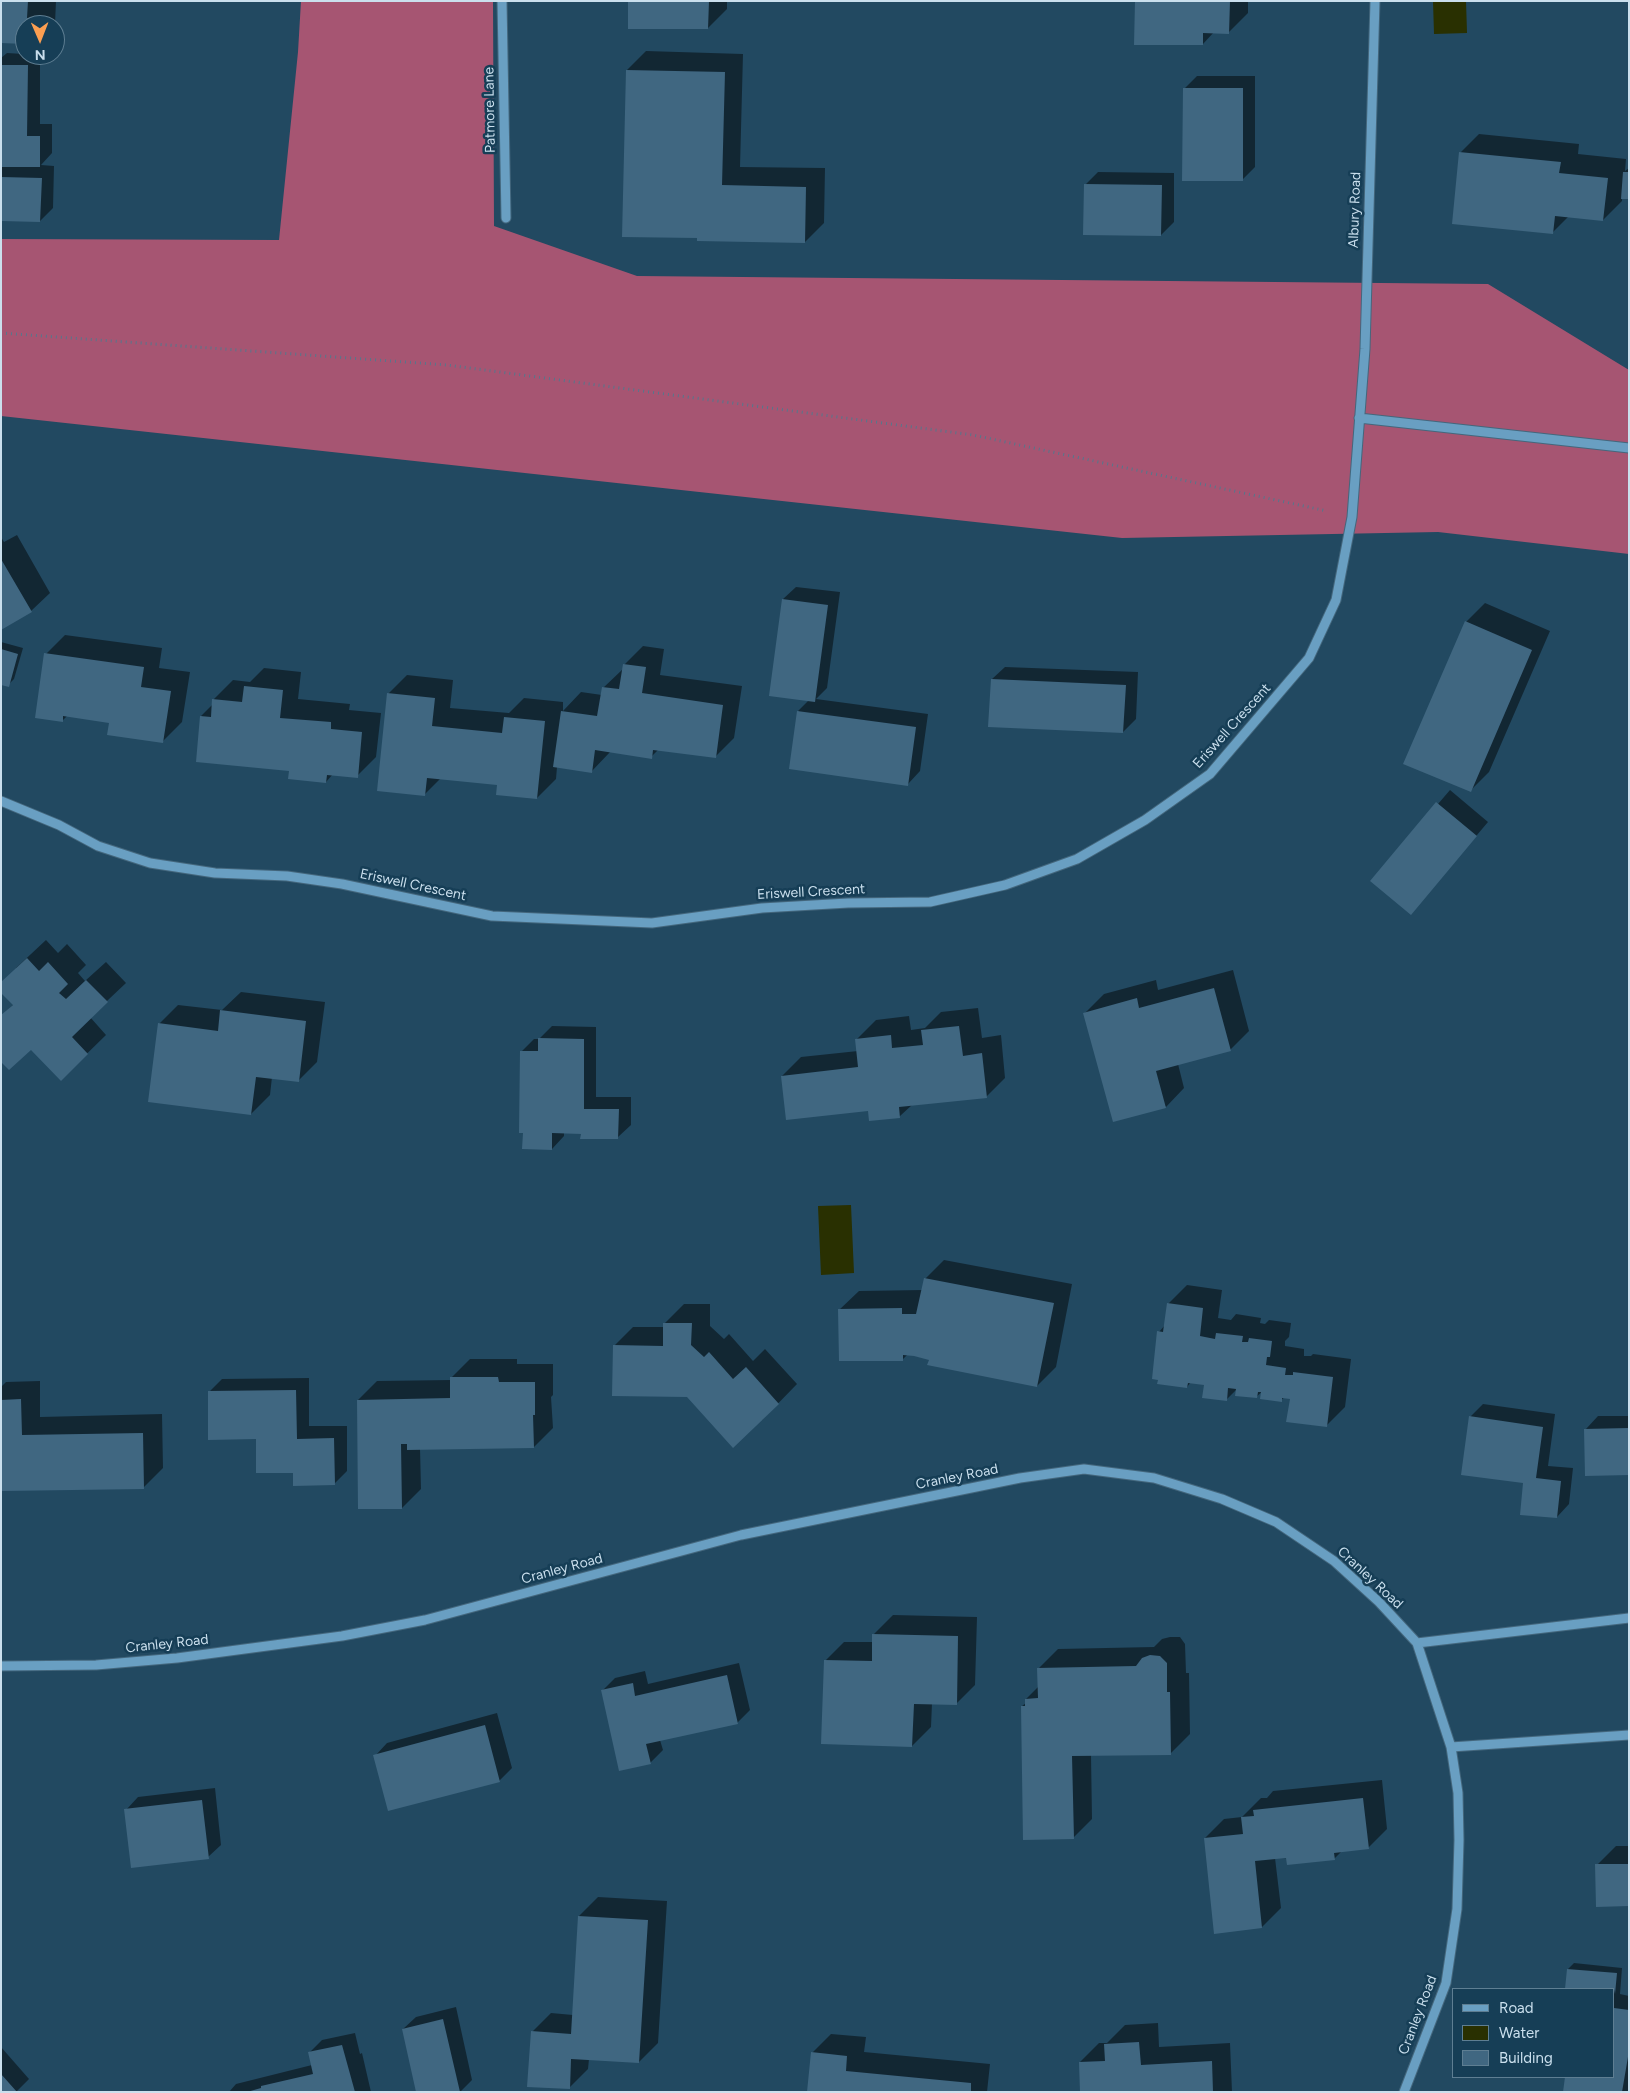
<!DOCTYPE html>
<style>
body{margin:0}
#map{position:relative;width:1630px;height:2093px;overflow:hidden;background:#224961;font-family:Figtree,sans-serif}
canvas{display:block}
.frame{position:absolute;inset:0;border:2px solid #cadfed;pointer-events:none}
.legend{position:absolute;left:1452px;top:1988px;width:162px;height:90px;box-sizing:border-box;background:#163e56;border:1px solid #5e7e92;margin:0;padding:6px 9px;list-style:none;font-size:15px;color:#cadfed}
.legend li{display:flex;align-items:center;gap:10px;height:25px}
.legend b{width:25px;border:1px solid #5e7e92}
.north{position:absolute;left:15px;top:15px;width:50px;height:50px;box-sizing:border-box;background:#163e56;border:1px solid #5e7e92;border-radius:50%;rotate:179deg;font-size:14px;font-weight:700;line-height:20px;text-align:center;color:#cadfed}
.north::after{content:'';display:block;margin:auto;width:18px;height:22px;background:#fb9e51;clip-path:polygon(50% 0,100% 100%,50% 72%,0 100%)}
</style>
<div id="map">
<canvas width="1630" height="2093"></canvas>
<div class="frame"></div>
<ul class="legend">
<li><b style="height:6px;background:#699fc2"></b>Road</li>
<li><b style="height:14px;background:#293001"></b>Water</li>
<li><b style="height:14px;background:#406781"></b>Building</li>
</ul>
<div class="north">N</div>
</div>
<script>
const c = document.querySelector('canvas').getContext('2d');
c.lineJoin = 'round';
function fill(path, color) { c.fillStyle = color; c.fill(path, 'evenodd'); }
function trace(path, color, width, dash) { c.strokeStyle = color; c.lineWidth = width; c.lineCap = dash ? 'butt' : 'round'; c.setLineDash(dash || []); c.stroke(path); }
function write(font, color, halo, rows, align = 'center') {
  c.font = font + ' Figtree,sans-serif'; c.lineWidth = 5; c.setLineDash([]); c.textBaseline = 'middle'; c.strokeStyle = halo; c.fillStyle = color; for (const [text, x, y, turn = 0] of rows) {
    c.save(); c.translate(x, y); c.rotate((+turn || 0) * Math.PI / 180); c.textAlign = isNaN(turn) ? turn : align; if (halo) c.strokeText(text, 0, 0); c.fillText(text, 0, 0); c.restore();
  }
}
fill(new Path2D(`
 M301,1H493L494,226L637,276L1488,284L1629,370V554L1438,532L1122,538L1,416V239L279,240L298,52Z`), '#a65572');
fill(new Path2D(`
 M1433,1H1466L1467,33L1434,34Z
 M851,1205L854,1273L821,1275L818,1206Z`), '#293001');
fill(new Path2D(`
 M1,1H56L55,24L25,25V43Z
 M629,1H727V9L708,28Z
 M1136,1H1248V13L1229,32H1214L1203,44Z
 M646,51L743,54L740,167L825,168L824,223L805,242L698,240L627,70Z
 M7,53L40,55V124H52V153L41,165L54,166L53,208L40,221L1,220V58Z
 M1197,76H1255V167L1242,180L1184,89Z
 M1479,134L1579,144L1578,154L1626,159L1625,171L1629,168V198H1622V201L1603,220L1569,216L1553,232L1460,153Z
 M1098,172L1174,173V222L1161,235L1085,185Z
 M17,535L50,593L31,611L1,628V537L4,542Z
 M796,587L840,592L827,688L816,699L928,714L920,771L908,784L798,711L809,700L783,599Z
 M1485,603L1550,631L1489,772L1470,791L1466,622Z
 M65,635L162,648L159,668L190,672L182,722L163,741L111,722L68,715L62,721L46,654Z
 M1,642L23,648L14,679L8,685L1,683Z
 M643,646L664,649L660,675L742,686L734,738L715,757L659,749L651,757L611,751L591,772L557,767L556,779L537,798L499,784L441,778L424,795L388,694L407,675L453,680L450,708L509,713L524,698L563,702V711L581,692L602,695L603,688L623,669L624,665Z
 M1005,667L1138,672L1136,719L1123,732L992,679Z
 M264,668L301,672L298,699L350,704L349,710L381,713L376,757L357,776L333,774L326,782L290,770L201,716L213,704L214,699L233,680L250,682Z
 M1450,790L1488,822L1411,913L1372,881Z
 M46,940L58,953L67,944L86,965L78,973L85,981L106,962L126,983L90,1017L106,1035L61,1079L1,1016L14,1004L16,968Z
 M1233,970L1249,1031L1230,1050L1178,1064L1184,1088L1166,1107L1085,1013L1104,994L1156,980L1158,990Z
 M241,992L325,1002L317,1062L298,1081L272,1077L270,1095L251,1114L159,1024L178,1005L222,1010Z
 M978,1008L982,1038L1001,1035L1005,1078L986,1097L912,1105L900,1116L870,1109L782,1076L801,1057L858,1051L857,1039L876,1020L909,1016L911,1030L925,1028L941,1012Z
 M552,1026L596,1027V1097H631V1125L618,1137L564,1132V1136L552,1149L521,1052L534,1039H539Z
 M944,1260L1072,1284L1056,1367L1037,1386L908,1354L902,1360L839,1310L859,1291L923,1290L925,1279Z
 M1187,1285L1222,1290L1218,1318L1231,1320L1236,1314L1261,1318L1260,1323L1265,1324L1269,1320L1291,1323L1289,1337L1285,1341V1346L1304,1349V1356H1311L1313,1354L1351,1359L1345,1407L1326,1426L1291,1398L1285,1397L1281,1400L1263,1391L1256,1397L1237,1389L1226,1400L1206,1384L1191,1382L1187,1387L1159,1332L1165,1325L1168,1304Z
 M684,1304H710V1326L724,1339L729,1334L753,1361L765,1349L797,1384L762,1420L688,1396L614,1346L633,1327H665V1323Z
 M470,1359H517V1364H553V1395L551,1397L553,1428L534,1447L420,1448L421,1489L402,1508L358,1400L377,1381L451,1380V1378Z
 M309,1378V1426H347V1471L334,1484L294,1472L209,1392L222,1379Z
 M40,1381V1417L162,1414L163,1468L144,1487L1,1490V1387L6,1382Z
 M1483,1404L1555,1414L1548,1466L1573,1468L1569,1504L1557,1517L1524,1482L1470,1417Z
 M1598,1416H1629V1474L1586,1429Z
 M893,1615L977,1617L975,1685L956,1704L932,1703L931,1727L912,1746L825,1661L844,1642H873L874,1634Z
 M1170,1637H1180L1185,1644L1186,1673H1189L1190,1734L1171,1753L1091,1755L1092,1819L1073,1838L1022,1706L1026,1703V1699L1039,1686V1668L1058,1649L1154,1647L1162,1639Z
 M739,1663L750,1710L737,1723L660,1740L663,1750L650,1763L603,1690L615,1678L645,1671L648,1684Z
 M497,1713L512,1768L499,1781L375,1756L387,1743Z
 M1382,1780L1387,1829L1368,1848L1342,1851L1334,1859L1275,1858L1281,1908L1262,1927L1205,1838L1224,1819L1242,1817L1261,1798H1267L1273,1791Z
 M215,1788L221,1845L208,1857L126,1810L138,1797Z
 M1616,1846H1629V1905L1597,1865Z
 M598,1897L667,1901L658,2043L639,2062L589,2059L588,2069L569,2088L532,2032L551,2013L573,2015L579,1916Z
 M1574,1963L1622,1968L1620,1994L1629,1996V2092H1564L1566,2077H1614V1989H1566L1568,1969Z
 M456,2007L472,2080L460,2092H417L403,2029L416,2017Z
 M1158,2023L1159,2047L1230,2043L1232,2092H1082L1080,2062L1099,2043H1107L1125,2025Z
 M355,2033L360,2054L362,2053L371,2092H229L236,2084L312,2065L309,2053L322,2040Z
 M831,2034L866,2037L864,2052L990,2064L987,2092H808L812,2053Z
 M1,2047L29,2079L16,2092H1Z`), '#0007');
fill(new Path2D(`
 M1,1H28L27,18L38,17L37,25H25V44L1,43Z
 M628,1H709L708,29H628Z
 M1135,1H1230L1229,34L1203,33V45H1134Z
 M1,65H28L27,136H40V167H1Z
 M626,70L725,72L722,185L806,187L805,243L697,241V238L622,237Z
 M1183,88H1243V181H1182Z
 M1459,152L1561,162L1559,173L1608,178L1603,221L1555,216L1553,234L1452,224Z
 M1623,172H1629V199H1621Z
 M1,177L42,178L40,222L1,221Z
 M1084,184L1162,185L1161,236L1083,235Z
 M1,559L32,612L1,630Z
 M782,599L828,605L815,702L769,696Z
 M1465,621L1532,650L1471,792L1403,764Z
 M1,649L18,654L9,687L1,685Z
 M44,653L144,667L141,687L171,691L163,743L107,735L109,723L63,716V722L35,718Z
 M623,664L646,667L642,693L723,705L716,758L653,750L652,759L595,750L592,773L553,767L561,711L597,716L602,687L619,689Z
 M991,679L1126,685L1123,733L988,727Z
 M244,686L283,690L280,718L331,722V729L362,732L358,778L327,775L326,783L288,779L289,771L196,762L200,716L211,717L212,699L242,702Z
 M387,693L435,698L432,726L502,733L504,717L545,721L537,799L496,795L497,785L427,778L425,796L377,791Z
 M797,711L916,727L908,786L789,769Z
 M1436,802L1477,836L1411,915L1370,881Z
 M27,958L39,971L48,962L68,984L59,993L66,999L86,980L108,1002L72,1037L88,1054L61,1081L31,1050L9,1070L1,1062V1015L13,1005L1,993V982Z
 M1214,988L1231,1051L1156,1071L1166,1108L1113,1122L1083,1013L1137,998L1139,1008Z
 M220,1010L306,1021L299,1082L256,1077L251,1115L148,1102L158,1023L218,1031Z
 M959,1026L963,1056L982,1053L987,1098L899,1107L900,1118L869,1121L868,1111L786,1120L781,1076L858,1067L855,1039L891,1035L892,1048L923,1045L921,1030Z
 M538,1038L584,1039V1109H619L618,1139H580L581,1134L552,1133V1150L522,1149L523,1133H519L520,1051H538Z
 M924,1278L1054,1303L1037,1387L927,1365L929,1360L914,1356L903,1355V1361H839L838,1309L902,1308V1314H916Z
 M1167,1303L1203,1308L1200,1336L1215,1339L1216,1333L1243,1336L1242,1342H1248L1249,1338L1272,1341L1270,1357H1267L1266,1365L1286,1368L1285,1375H1293V1372L1333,1377L1327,1427L1286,1422L1290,1399L1282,1398V1402L1260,1399L1261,1392H1258L1257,1398L1235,1396L1236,1389L1228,1388L1227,1401L1202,1398L1204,1385L1188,1383L1187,1388L1157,1384L1158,1380L1152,1379L1157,1331L1163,1332Z
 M663,1323H692L691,1345L704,1357L709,1352L733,1379L746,1367L779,1404L733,1448L687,1397L612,1396L613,1345L663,1346Z
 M450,1377H498L499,1382H535V1415H533L534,1448L407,1450V1444H401L402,1509H358L357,1400L450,1398Z
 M296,1390L297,1439L334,1438L335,1485L293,1486V1473H256V1439L208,1440V1391Z
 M21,1399L22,1435L143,1433L144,1489L1,1491V1400Z
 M1469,1416L1543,1427L1536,1478L1561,1481L1557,1518L1520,1515L1523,1483L1461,1475Z
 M1629,1428V1475L1585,1476L1584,1429Z
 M872,1634L958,1636L957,1705L914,1704L912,1747L821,1744L824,1660L872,1661Z
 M1150,1655L1160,1656L1167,1663V1692H1170L1171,1755L1072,1756L1074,1839L1023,1840L1021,1706H1025V1699L1038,1698L1037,1668L1136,1666L1142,1658Z
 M727,1675L738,1724L646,1744L651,1764L619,1771L601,1690L633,1683L635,1696Z
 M485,1725L500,1782L388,1811L373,1755Z
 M1363,1798L1369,1849L1334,1853L1335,1860L1287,1865L1286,1858L1255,1861L1262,1928L1214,1934L1204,1838L1243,1834L1241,1817L1254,1816L1253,1810Z
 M202,1800L209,1859L131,1868L124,1809Z
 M1595,1864H1629V1906L1596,1907Z
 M578,1916L648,1920L639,2063L571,2059L570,2089L527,2087L531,2031L571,2034Z
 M1567,1969L1617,1973L1615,1994L1614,1989H1565Z
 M1614,2008L1629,2010V2051L1622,2092H1563L1565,2077H1614Z
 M443,2019L460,2092H416L402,2029Z
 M1139,2042L1141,2065L1212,2061L1213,2092H1080L1079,2062L1105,2061L1104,2044Z
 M342,2045L355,2092H247L261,2088V2086L313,2074L308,2052Z
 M811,2052L847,2056L846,2071L971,2083V2092H807Z
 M1,2074L17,2092H1Z`), '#406781');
const minor = new Path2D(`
 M502,1L506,218
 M1359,418L1629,448
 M1,801L59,825L98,846L150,863L215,873L287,876L342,884L492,916L652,923L762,908L848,903L930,902L1005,885L1077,859L1145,820L1210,774L1309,658L1336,600L1352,517L1365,349L1375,1
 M1417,1643L1629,1618
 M1,1666L96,1665L177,1658L342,1636L425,1620L741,1535L1020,1478L1084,1469L1154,1478L1222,1499L1276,1522L1334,1561L1379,1602L1417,1643L1451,1747L1458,1793L1459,1840L1457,1909L1446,1983L1404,2092
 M1451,1747L1629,1735`);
trace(minor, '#44677d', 11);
trace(new Path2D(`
 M1,333L447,365L973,435L1327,511`), '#56778c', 3, [1, 4]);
trace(minor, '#699fc2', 9);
write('14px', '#cadfed', '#163e56', [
 ["Patmore Lane",490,110,-91],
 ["Albury Road",1355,210,-88],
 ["Eriswell Crescent",1232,726,-48],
 ["Eriswell Crescent",413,885,12],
 ["Eriswell Crescent",811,892,-3],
 ["Cranley Road",957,1477,-11],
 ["Cranley Road",562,1569,-15],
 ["Cranley Road",1370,1578,43],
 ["Cranley Road",167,1644,-6],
 ["Cranley Road",1418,2015,-69]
]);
</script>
